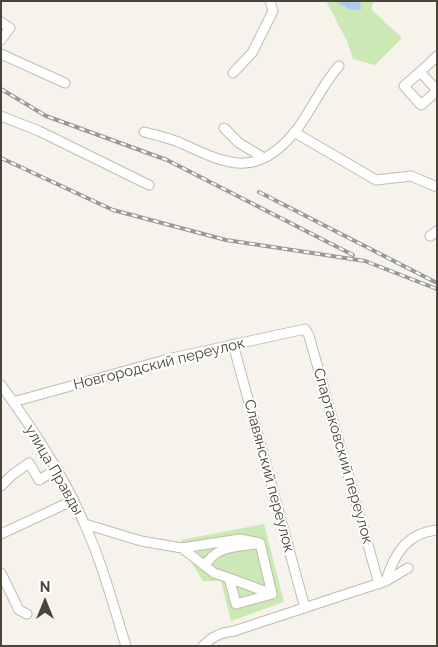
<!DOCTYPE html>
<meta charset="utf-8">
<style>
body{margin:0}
#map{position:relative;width:438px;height:647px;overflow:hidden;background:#f5f3eb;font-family:Raleway,sans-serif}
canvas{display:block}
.frame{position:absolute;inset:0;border:2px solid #4a4539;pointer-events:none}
.north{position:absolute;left:20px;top:577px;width:50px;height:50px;-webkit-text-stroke:4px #fff;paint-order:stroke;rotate:0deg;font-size:14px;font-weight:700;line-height:20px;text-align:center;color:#4a4539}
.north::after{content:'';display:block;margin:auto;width:18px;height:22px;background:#4a4539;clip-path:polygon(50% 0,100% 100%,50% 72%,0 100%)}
</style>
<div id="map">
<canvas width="438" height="647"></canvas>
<div class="frame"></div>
<div class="north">N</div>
</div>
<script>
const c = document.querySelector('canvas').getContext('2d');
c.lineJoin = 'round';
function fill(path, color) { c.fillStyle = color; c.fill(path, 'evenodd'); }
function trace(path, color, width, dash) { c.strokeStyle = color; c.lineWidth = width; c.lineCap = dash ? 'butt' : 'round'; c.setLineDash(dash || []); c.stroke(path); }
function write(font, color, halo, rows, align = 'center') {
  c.font = font + ' Raleway,sans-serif'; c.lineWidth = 4; c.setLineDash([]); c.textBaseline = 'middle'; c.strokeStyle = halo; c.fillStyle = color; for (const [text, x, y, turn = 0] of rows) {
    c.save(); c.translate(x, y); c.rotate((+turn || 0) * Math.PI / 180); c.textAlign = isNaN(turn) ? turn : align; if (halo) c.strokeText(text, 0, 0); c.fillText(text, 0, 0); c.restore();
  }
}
fill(new Path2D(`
 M326,1H335L349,9L360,1H374L371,9L402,38L375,65L353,59L347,41Z
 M264,524L284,602L231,621L221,581H203L186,554L181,540Z`), '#cce8b5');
fill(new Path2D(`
 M335,1H360L361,10L349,9Z`), '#aaccf0');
const minor = new Path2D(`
 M1,22L10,28L1,40
 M1,54L65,83
 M437,56L420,72L437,90
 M420,72L404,86L421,105L437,91
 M233,73L252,53L273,11L270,1
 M1,116L39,131L149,185
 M224,128L239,143L264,158
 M144,132C156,135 169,138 181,143C226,164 256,179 294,133C311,112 321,86 339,66
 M294,132L376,180L411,176L437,187
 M430,236L437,231
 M233,344L305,608
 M1,385C32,428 63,474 84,523C102,562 113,605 126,646
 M13,402L172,358L305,329L309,336L379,584
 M1,486L12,475L29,463L39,480L57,469
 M85,524L141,541L182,548L240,539L260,543
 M1,534L74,500
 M182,548L214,573L229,578L236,604L272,594L260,543
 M205,566C215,546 236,547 255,544
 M1,573L19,610L27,614
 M229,578L272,594
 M386,581L408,568
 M203,646C213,636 220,633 234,631L386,581C394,554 407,533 437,530`);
trace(minor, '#c1bcae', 11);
trace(minor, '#fff', 9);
const rail = new Path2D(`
 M1,89L46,116L167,160L353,255
 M1,158L113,210L226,240L365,261L437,289
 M259,192L435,282`);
trace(rail, '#999', 4);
trace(rail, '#fff', 2, [5.5]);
write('15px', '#4a4539', '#fff', [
 ["Новгородский переулок",159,364,-14],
 ["Спартаковский переулок",343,456,74],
 ["улица Правды",54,470,60],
 ["Славянский переулок",269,476,75]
]);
</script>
